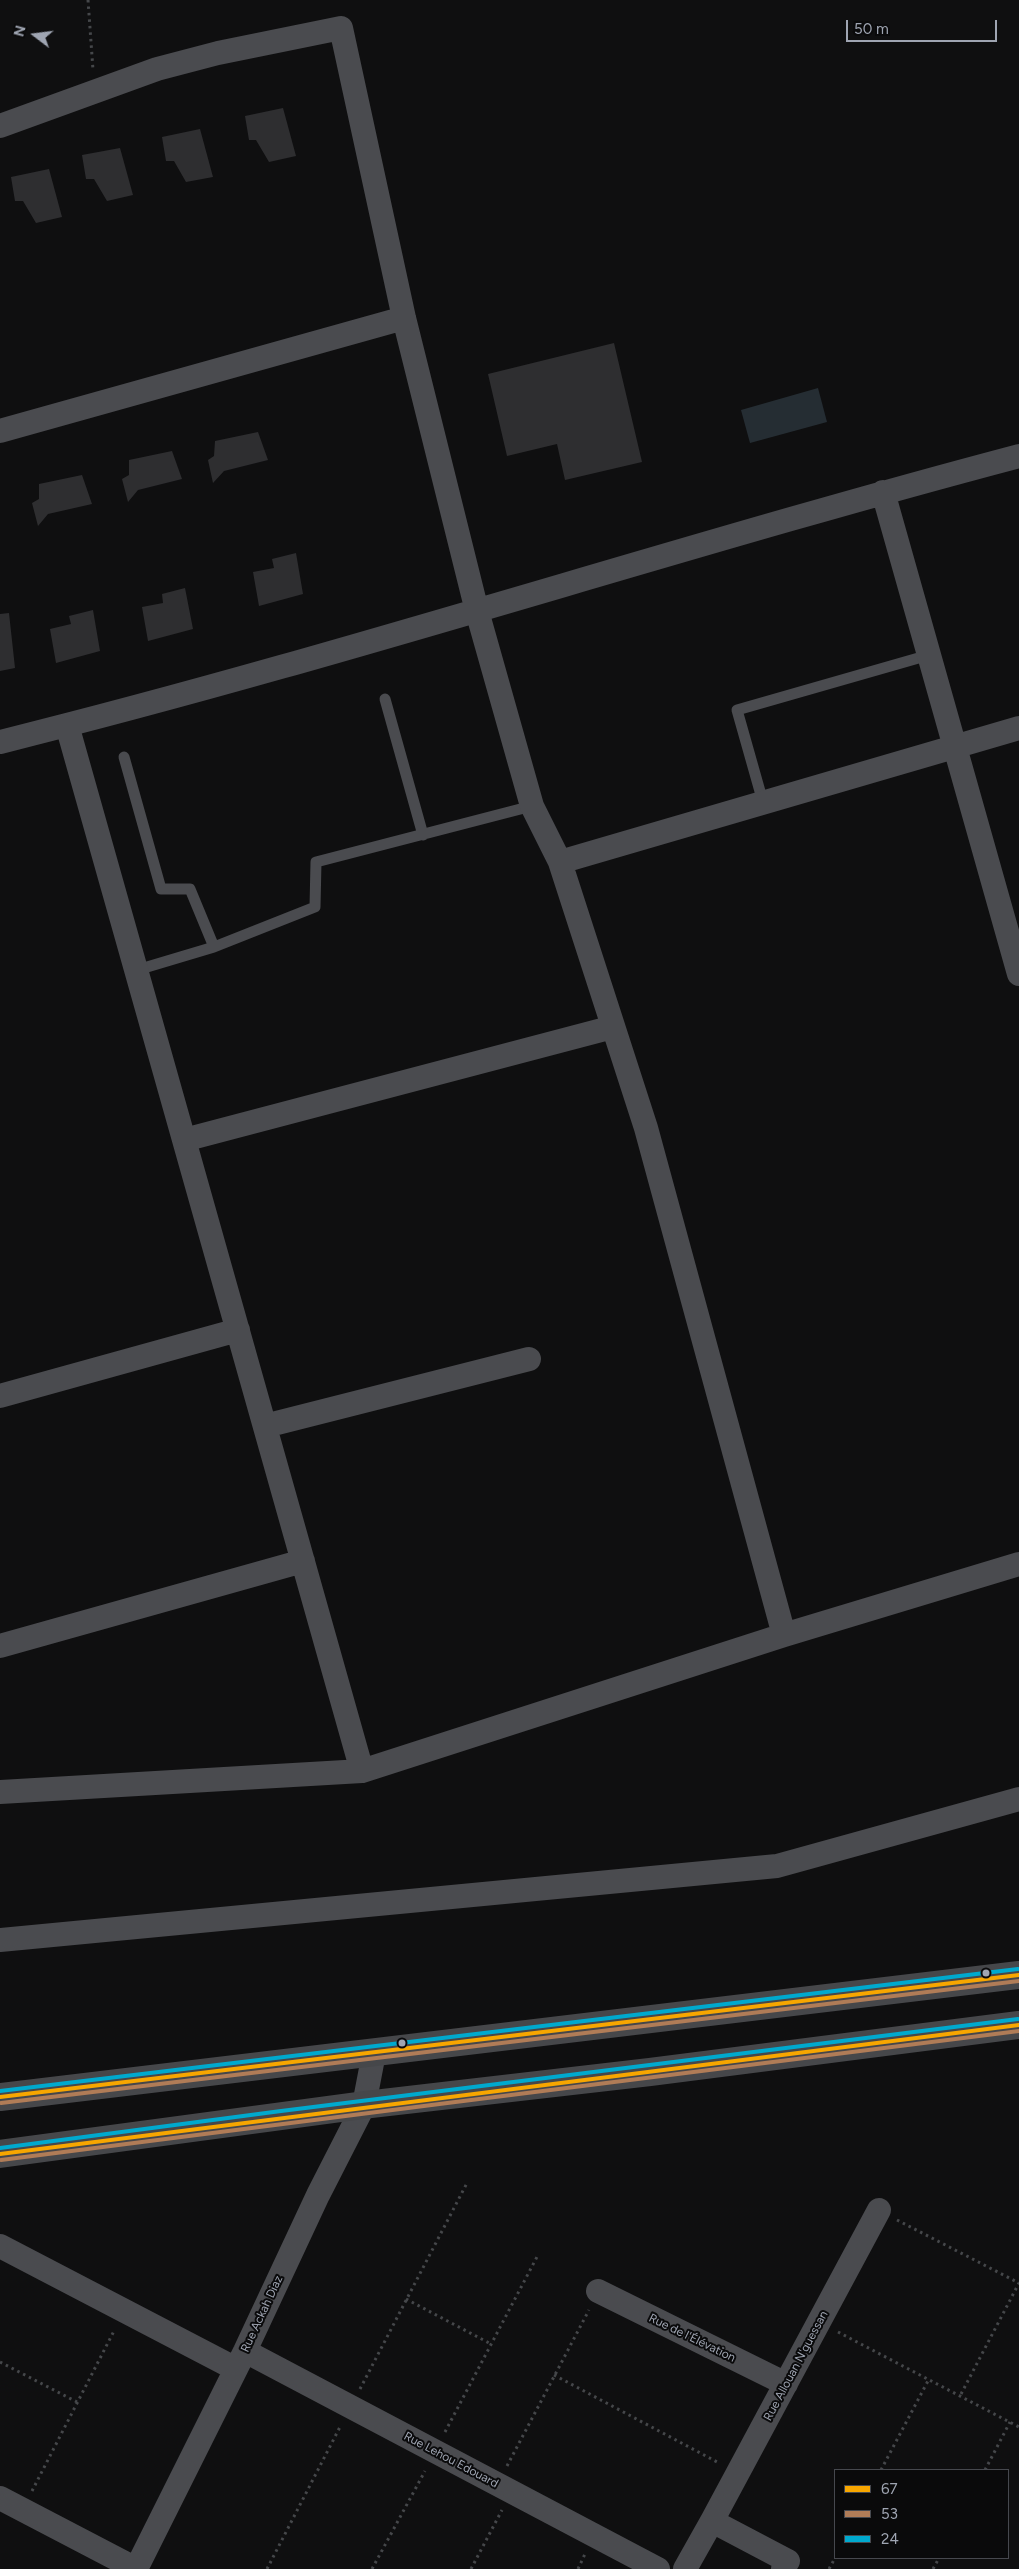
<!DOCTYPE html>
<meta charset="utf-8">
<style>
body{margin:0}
#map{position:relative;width:1019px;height:2569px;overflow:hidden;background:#0f0f10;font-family:Figtree,sans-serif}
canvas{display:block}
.legend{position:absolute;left:834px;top:2469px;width:175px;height:90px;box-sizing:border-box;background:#0a0a0b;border:1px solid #46484e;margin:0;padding:6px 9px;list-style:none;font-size:15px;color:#9fa5b2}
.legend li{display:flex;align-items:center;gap:10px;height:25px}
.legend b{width:25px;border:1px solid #46484e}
.north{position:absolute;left:10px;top:10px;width:50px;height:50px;-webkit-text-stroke:4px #0a0a0b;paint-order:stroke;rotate:285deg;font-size:14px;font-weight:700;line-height:20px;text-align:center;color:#9fa5b2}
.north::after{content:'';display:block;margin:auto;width:18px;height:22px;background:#9fa5b2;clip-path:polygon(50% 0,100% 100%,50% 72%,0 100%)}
.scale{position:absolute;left:846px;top:20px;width:151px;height:22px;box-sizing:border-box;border:2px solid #9fa5b2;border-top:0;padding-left:6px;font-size:15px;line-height:18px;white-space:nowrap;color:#9fa5b2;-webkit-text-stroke:4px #0a0a0b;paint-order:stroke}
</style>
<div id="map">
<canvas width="1019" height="2569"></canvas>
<ul class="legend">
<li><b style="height:6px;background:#f7a600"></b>67</li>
<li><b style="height:6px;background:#b07c57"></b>53</li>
<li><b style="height:6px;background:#00a9ce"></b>24</li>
</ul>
<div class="north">N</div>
<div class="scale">50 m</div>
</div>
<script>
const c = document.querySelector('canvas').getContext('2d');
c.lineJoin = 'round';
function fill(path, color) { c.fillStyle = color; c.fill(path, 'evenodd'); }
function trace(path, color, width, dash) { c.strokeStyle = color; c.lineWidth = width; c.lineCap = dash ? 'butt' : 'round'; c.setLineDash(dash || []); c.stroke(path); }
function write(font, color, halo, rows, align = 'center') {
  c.font = font + ' Figtree,sans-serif'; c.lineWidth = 4; c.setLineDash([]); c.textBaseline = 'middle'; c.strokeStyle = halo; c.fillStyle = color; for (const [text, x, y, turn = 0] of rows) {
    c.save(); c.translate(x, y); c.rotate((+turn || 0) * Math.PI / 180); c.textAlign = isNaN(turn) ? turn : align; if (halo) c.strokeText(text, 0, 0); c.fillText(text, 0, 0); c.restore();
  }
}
fill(new Path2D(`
 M818,388L827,422L750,443L741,410Z`), '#252d33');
fill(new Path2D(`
 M283,108L296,156L269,162L256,140H249L245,116Z
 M200,129L213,177L186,182L174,161H166L162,137Z
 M120,148L133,195L107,201L94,179H86L82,155Z
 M49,169L62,217L36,223L23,201H15L11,177Z
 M614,343L642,462L565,480L557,444L507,456L488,374Z
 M258,432L268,460L224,471L213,483L208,460L214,456L215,441Z
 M172,451L182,479L138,490L128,502L122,479L129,475V460Z
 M82,475L92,504L48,514L38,526L32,503L39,499V484Z
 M296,553L303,594L259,606L253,572L274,568L272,559Z
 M185,588L193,629L148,641L142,607L163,603L162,594Z
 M93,610L100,651L56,663L50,629L71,624L69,616Z
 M9,613L15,668L0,671V614Z`), '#2e2e30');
trace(new Path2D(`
 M88,0L93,70
 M897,2220L1019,2283L960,2396
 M406,2299L491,2344
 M838,2332L1019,2427
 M0,2362L77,2402
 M554,2375L719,2463
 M360,2389L467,2183
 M445,2432L538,2255
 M507,2466L589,2310
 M881,2470L929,2379
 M985,2470L1010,2422
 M32,2491L115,2329
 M267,2569L341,2425
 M372,2569L425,2471
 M471,2569L502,2510
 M578,2569L585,2554
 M829,2569L835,2558
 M933,2569L939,2558`), '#45474a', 3, [2.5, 4]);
trace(new Path2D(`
 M385,699L423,835
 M124,757L161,889H190L214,947
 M763,802L737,710L929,655
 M137,970L214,947L315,907L316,862L532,806`), '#4a4b4f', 11);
trace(new Path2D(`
 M0,126L157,69L218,53L341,28L404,318L477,611L532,806L560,862L646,1128L784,1635
 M0,431L404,318
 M883,492L1019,974
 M67,725L362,1771
 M0,742C342,657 678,546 1019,456
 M560,862L1019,728
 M184,1140L613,1027
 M0,1396L238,1330
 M265,1426L529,1359
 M0,1646L303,1561
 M0,1792L362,1771L784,1635L1019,1564
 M0,1940L777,1866L1019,1799
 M0,2246L236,2369
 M598,2291L786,2384
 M245,2351L658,2569
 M0,2498L136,2569L245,2351L318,2195L364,2105L374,2053
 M712,2521L879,2210
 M685,2569L712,2521L788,2561L783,2569`), '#4a4b4f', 24);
trace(new Path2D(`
 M0,2097L1019,1975
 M0,2154L364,2105L650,2072L1019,2025`), '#46474a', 28);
trace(new Path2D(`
 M0,2097L1019,1975
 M0,2154C339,2108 679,2068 1019,2025`), '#f7a600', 4);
trace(new Path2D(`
 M1,2103L1019,1981
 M1,2160C340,2115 680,2075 1019,2031`), '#b07c57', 4);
trace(new Path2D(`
 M0,2091L1018,1969
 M0,2148C339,2102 679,2062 1018,2019`), '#00a9ce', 4);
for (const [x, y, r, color] of [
 [986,1973,4.5,"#9fa5b2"],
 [402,2043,4.5,"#9fa5b2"]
]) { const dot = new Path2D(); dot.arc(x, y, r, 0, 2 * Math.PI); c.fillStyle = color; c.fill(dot); trace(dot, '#0a0a0b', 2); }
write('12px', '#9fa5b2', '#0a0a0b', [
 ["Rue Ackah Diaz",262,2314,-65],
 ["Rue de l'Élévation",692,2338,26],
 ["Rue Allouan N'guessan",796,2366,-62],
 ["Rue Lehou Edouard",451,2460,28]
]);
</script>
